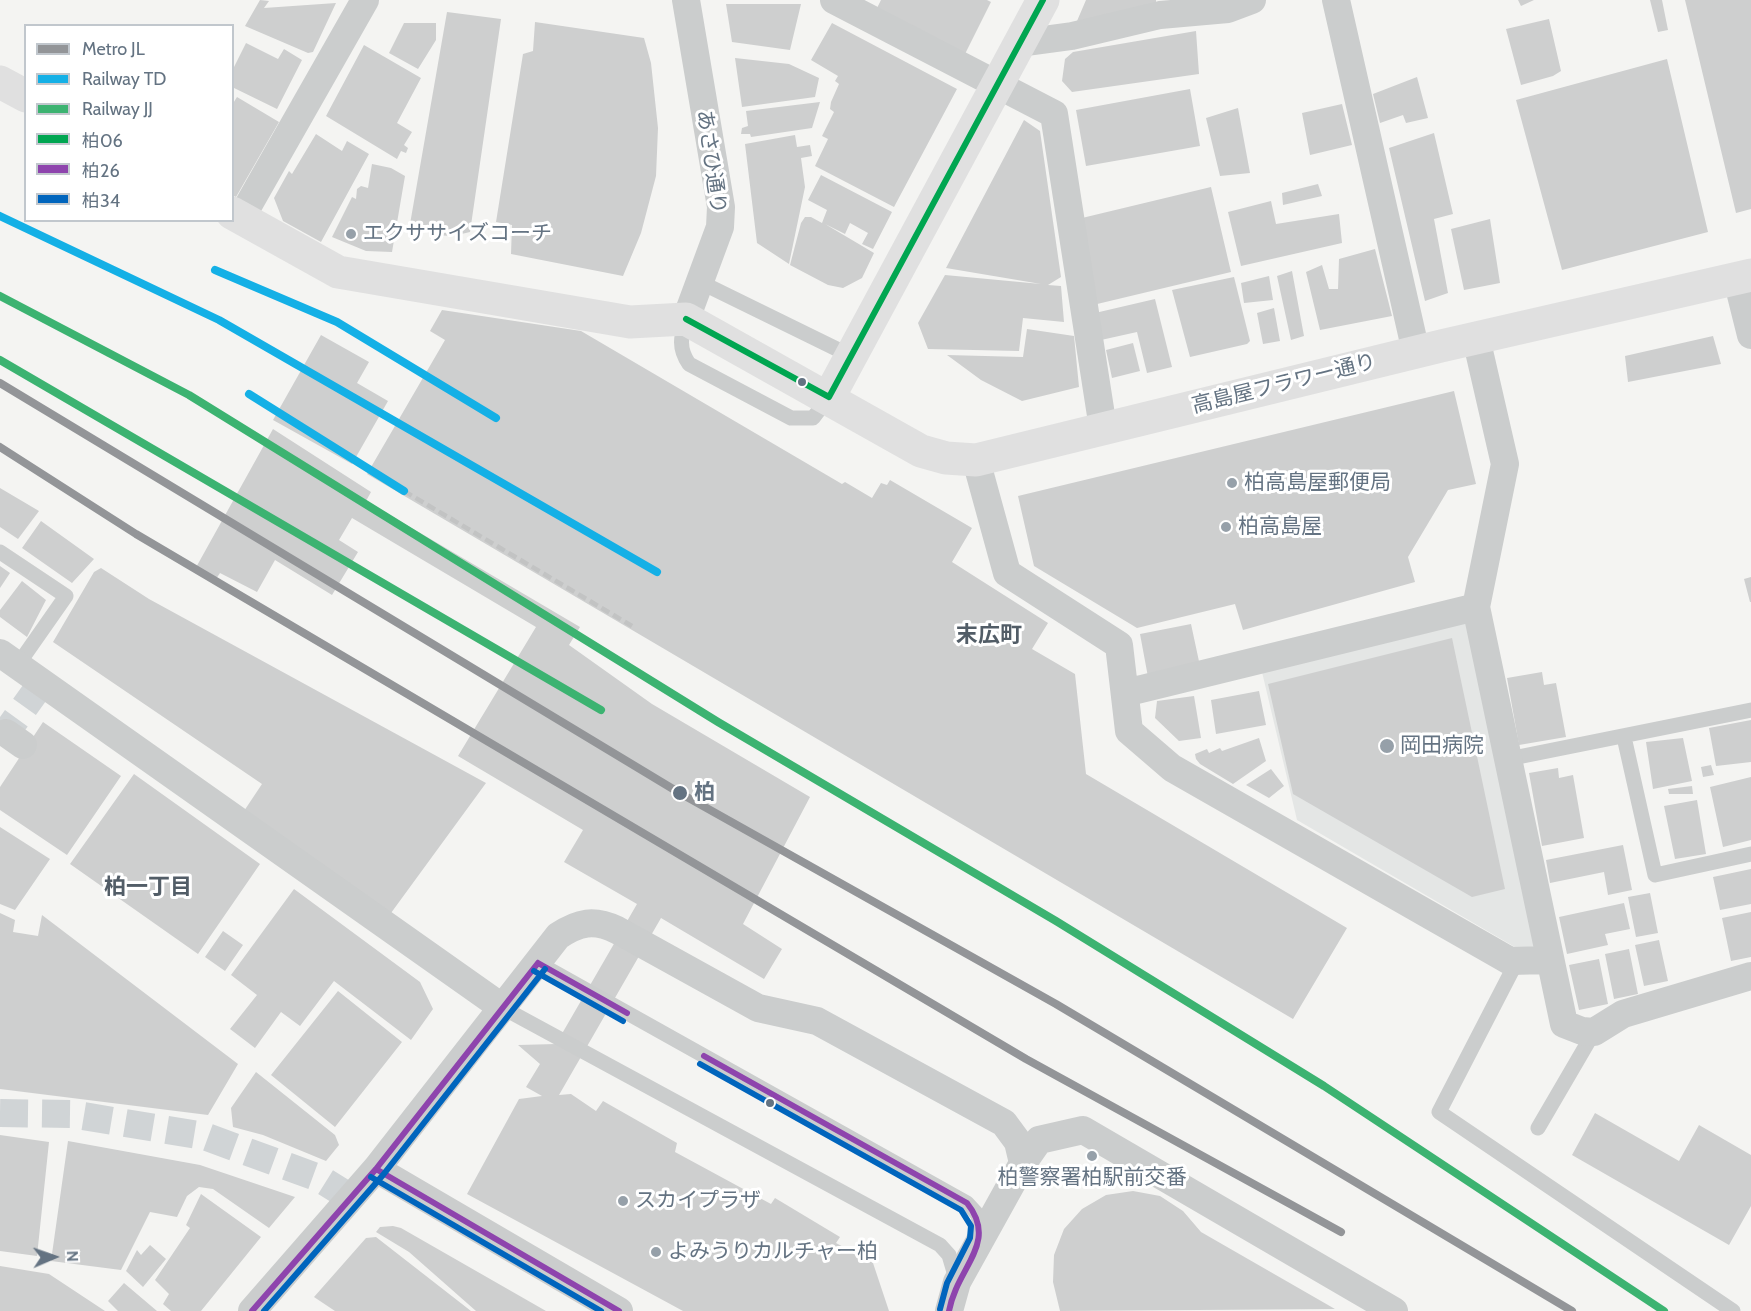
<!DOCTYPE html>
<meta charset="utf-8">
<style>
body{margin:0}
#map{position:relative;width:1751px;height:1311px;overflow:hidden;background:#f4f4f2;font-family:Cabin,"Noto Sans JP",sans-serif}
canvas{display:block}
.legend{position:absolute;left:24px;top:24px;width:210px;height:198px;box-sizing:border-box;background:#fff;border:2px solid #c1c7cd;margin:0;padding:8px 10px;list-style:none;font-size:18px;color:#647382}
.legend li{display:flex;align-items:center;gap:12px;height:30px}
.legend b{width:30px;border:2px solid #c1c7cd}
.north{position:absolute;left:24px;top:1227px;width:60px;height:60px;-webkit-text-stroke:4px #fff;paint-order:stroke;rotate:88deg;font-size:16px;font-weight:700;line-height:24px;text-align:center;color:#647382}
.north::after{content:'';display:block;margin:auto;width:21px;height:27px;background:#647382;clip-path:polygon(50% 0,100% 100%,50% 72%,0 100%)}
</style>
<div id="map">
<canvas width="1751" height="1311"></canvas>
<ul class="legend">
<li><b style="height:8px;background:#939598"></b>Metro JL</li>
<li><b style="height:8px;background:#14b0e6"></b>Railway TD</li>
<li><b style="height:8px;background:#3cb371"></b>Railway JJ</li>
<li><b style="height:8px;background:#00a651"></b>柏06</li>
<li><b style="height:8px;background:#8e44ad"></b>柏26</li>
<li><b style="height:8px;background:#0065bd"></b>柏34</li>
</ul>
<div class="north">N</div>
</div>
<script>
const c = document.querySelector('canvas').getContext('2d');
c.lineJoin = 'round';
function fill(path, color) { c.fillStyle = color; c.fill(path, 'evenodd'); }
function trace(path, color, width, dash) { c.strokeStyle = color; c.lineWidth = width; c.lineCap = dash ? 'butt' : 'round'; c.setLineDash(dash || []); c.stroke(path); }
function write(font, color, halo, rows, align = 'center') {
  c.font = font + ' Cabin,"Noto Sans JP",sans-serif'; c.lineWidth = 6; c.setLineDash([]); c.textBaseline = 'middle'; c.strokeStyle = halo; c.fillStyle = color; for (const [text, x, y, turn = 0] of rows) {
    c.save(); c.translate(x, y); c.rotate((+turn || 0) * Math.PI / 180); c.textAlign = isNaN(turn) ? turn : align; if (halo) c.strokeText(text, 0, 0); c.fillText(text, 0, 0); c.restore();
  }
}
fill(new Path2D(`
 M1467,619L1537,944L1525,953L1297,820L1262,672Z`), '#e4e6e5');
fill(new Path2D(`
 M260,0L269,1L264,8L336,3L313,52L308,53L245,26Z
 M881,0H987L991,2L964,56L876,10Z
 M1086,0H1156V5L1077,21Z
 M1518,0H1534L1521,6Z
 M1650,0H1662L1668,30L1658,32Z
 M1685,0H1751V209L1736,213Z
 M726,4H801L790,50L732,42Z
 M447,12L501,19L470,232L453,236L433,235L410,224Z
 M1549,19L1561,71L1553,76L1521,85L1506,29Z
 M535,22L644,38L651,63L658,128L656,176L641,233L623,276L511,254L512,225L496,222L523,54L533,51Z
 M404,23H436V40L418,69L389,53Z
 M832,23L957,89L894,207L815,166L828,139L822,136L834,112L830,109L831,102L839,84L835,81L838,76L811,60Z
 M1196,31L1199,74L1072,92L1062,81L1065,59L1073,52Z
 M246,43L278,59L284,49L302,60L277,109L232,87V71Z
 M364,45L421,78L397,123L412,132L404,145L408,148L406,153L401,151L397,159L326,116Z
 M735,58L789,64L819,78L815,97L742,107Z
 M1667,59L1708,232L1562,270L1516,100Z
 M1417,77L1428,118L1406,123L1403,115L1380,123L1373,94Z
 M1190,89L1200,146L1086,166L1076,110Z
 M237,97L279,122L236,197L232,195V105Z
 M820,102L812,128L751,137L750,134H741L742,128L748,126L746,111Z
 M1342,104L1352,145L1310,155L1302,113Z
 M1238,108L1250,173L1220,176L1206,118Z
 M1024,120L1040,131L1061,277L1048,285L1061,286L1064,322L1023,318L1019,351L928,349L918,323L945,275L1041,284L946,268Z
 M1434,133L1453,214L1434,219L1448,293L1425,301L1389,148Z
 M316,134L342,151L347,141L369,154L321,242L283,221L274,198L289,171L292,174Z
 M795,135L797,147L810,145L812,156L801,158L805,187L789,264L757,243L745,144Z
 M372,164L391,168L405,176L392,252L366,251L332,237L352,197L356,199L357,189L361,186L368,188Z
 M821,175L892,212L873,249L862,244L868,233L850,223L845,234L825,224L874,253L862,278L843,288L828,285L790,265L801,223L805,217H811L822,223L827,210L808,200Z
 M1318,184L1322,196L1283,205L1282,193Z
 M1211,187L1231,272L1093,305L1082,218Z
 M1271,201L1276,224L1339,214L1342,243L1241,266L1228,212Z
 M1490,219L1500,283L1464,290L1451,229Z
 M1375,249L1392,316L1320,330L1306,272L1322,265L1329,289H1338L1339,259Z
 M1292,271L1304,336L1291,340L1277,276Z
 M1269,276L1273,300L1244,303L1241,283Z
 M1234,277L1250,341L1247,344L1190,357L1172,290Z
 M1155,299L1172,367L1147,373L1137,332L1101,340L1095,313Z
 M1274,308L1280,341L1263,344L1257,313Z
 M442,310L581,331L842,484L845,482L872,498L881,483L887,485L890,480L972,528L952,562L1048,623L1032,649L1075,674L1086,774L1347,928L1293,1019L367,474L445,340L430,331Z
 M1027,329L1074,336L1079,387L1022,401L981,380L947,355L1023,357Z
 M321,335L369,362L357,383L388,401L352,464L273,420Z
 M1713,336L1721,364L1628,382L1625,356Z
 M1133,343L1140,371L1112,378L1106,350Z
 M1454,391L1476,484L1448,490L1408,557L1415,582L1243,630L1235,604L1137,628L1034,566L1018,496Z
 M273,429L371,492L366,501L580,627L569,645L652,704L810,797L743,924L782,949L764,979L661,918L559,1095L571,1094L596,1111L603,1101L677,1143L675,1152L771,1204L775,1198L840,1237L836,1243L873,1263L889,1311H683L467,1194L519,1099L542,1096L526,1087L540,1064L518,1045L556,1044L637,904L564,862L583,830L458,756L536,627L352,518L339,540L358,552L332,595L275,560L257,592L220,573L214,582L194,571Z
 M0,488L39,511L18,539L0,527Z
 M41,521L94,559L72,583L22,548Z
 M0,566L10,573L0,588Z
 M101,568L149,599L486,783L391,913L244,811L262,784L53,642L94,572Z
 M1751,577V602H1750L1744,579Z
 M22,581L46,600L27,637L0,617V610Z
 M1191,624L1200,666L1148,677L1140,634Z
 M1452,638L1505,889L1472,897L1293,794L1268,684Z
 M1542,672L1544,685L1556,683L1566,737L1519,745L1507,678Z
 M1259,691L1266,725L1216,734L1211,700Z
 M1194,696L1201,738L1179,741L1155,718L1157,701Z
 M1751,720V762L1716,766L1709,728Z
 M43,722L121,776L67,855L0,810V787Z
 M1259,738L1266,761L1233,784L1200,764L1196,759L1195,754L1207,749L1209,753L1220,748L1222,751Z
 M1683,738L1692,781L1653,789L1646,742Z
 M1711,765L1714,775L1703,777L1701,767Z
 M1558,768L1559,778L1573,775L1584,838L1542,846L1529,773Z
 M1271,769L1284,786L1269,798L1246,785Z
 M134,774L260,864L198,954L70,864Z
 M1751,777V840L1723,847L1710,787Z
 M1692,786L1693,794H1669L1668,789Z
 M1697,800L1706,854L1675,859L1664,806Z
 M0,827L50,859L15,910L0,904Z
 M1623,845L1632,890L1608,895L1604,872L1550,883L1546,860Z
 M1751,869V904L1720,910L1713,877Z
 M294,889L420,982L433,1009L411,1040L334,981L300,1026L281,1012L255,1048L230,1029L257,995L231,975Z
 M1650,893L1658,933L1636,937L1628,897Z
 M1624,903L1630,929L1605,934L1608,945L1567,954L1559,917Z
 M1751,912V957L1731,961L1722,918Z
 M0,913L15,920L13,932L38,936L42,915L238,1064L208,1115L0,1089Z
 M223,931L243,945L225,971L205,957Z
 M1659,940L1668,981L1644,986L1635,945Z
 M1629,949L1638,994L1614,999L1605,954Z
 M1599,959L1608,1004L1579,1010L1569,965Z
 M338,991L402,1042L335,1127L271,1075Z
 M256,1072L335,1135L339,1145L326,1161L263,1135L233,1127L231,1108Z
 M1595,1113L1679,1161L1699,1125L1751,1155V1206L1729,1245L1572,1155Z
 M0,1135L49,1142L37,1256L0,1251Z
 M68,1141L200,1165L295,1197L269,1228L213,1189L199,1187L187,1196L177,1217L150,1212L121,1270L51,1261Z
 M1133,1191L1160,1196L1183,1211L1201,1232L1335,1309L1060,1311L1053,1282L1054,1255L1064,1229L1082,1209L1106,1195Z
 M201,1194L261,1237L201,1311H171L163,1304L169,1294L155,1280L190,1228L186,1225Z
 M393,1226L401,1228L546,1311H476L409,1252L376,1232L380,1227Z
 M376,1237L471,1311H335L314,1297L366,1238Z
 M150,1245L166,1259L143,1287L126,1271L137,1250L141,1255Z
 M0,1266L49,1274L105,1311H0Z
 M124,1283L157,1311H118L108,1301Z`), '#cecfcf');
trace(new Path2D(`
 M0,741L41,684
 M0,1113L71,1114L204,1136L319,1178L351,1198`), '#d0d4d6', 28, [28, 14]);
trace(new Path2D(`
 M700,282L851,356
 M686,319C681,337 678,348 689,364L791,418H813L829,397
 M0,552L66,596L17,666
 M1624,737L1655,875L1751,854
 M1508,759L1751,710
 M1517,961L1439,1112L1733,1311
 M538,963L967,1203L978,1215L981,1234
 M503,1008L940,1245L949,1255L957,1282
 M1538,1128L1594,1032`), '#cbcdcd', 15);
trace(new Path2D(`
 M686,0L721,207L720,227L686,319
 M834,0L1054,114L1103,428
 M1336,0L1416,352
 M1020,43L1072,36L1160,15L1228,9L1252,0
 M241,218L365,0
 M1737,279L1751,335
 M1476,338L1505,464L1476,607L1564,1024L1582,1031L1594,1032L1623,1014L1751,976
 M976,460L1007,573L1119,645L1129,731L1172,768L1510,961L1549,960
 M0,653L503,1008
 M1125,693L1476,607
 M6,733L23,745
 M1023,1163L1039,1140L1083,1130L1394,1311
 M376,1169L619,1311
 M252,1311L376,1169L558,936C579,922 594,919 617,930L758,1008L817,1021L1004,1123L1018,1142L1023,1163L957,1282L949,1311`), '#cbcdcd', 28);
trace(new Path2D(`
 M0,82L26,96
 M232,213L338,272L630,322L686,319L921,451L946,458L976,460L1441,346L1751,275
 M829,397L1043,0`), '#e0e0e0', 33);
trace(new Path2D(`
 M404,491L632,626`), '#c2c3c3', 4.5, [9, 4.5]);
trace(new Path2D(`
 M686,319L829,397
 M829,397L1043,0`), '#00a651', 6);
trace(new Path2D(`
 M538,963L627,1013
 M704,1056L967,1203C999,1243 957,1267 949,1311
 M376,1169L619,1311
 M252,1311L376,1169L538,963`), '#8e44ad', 6);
trace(new Path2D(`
 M534,971L623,1021
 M700,1064L961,1210L971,1226L970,1238L947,1283L940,1309
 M371,1177L601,1311
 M264,1311L383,1175L545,969`), '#0065bd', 6);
trace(new Path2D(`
 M0,216L219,320L657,572
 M215,270L337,322L496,418
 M249,394L404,491`), '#14b0e6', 8);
trace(new Path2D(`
 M0,296L189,395L718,722L1056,921L1324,1086L1664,1311
 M0,360L601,710`), '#3cb371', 8);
trace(new Path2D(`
 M0,383L678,792L1056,1004L1572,1311
 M0,447L136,534L1026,1059L1341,1232`), '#939598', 8);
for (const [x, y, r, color] of [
 [351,234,6,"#96a0a9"],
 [802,382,5,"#647382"],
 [1232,483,6,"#96a0a9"],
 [1226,527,6,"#96a0a9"],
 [1387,746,8,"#96a0a9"],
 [680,793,8,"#647382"],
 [770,1103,5,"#647382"],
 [1092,1156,6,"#96a0a9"],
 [623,1201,6,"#96a0a9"],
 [656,1252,6,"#96a0a9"]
]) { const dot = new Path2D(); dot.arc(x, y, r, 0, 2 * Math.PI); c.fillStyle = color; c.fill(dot); trace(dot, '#fff', 2); }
write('21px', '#647382', '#fff', [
 ["あさひ通り",711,162,82],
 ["高島屋フラワー通り",1284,384,-14]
]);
write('21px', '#647382', '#fff', [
 ["エクササイズコーチ",363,234],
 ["柏高島屋郵便局",1244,483],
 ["柏高島屋",1238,527],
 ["岡田病院",1400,746],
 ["柏警察署柏駅前交番",1092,1178,"center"],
 ["スカイプラザ",635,1201],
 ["よみうりカルチャー柏",668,1252]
], 'left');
write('bold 21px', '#647382', '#fff', [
 ["柏",694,793]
], 'left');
write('bold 22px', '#525d67', '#fff', [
 ["末広町",989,636],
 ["柏一丁目",148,888]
]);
</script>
